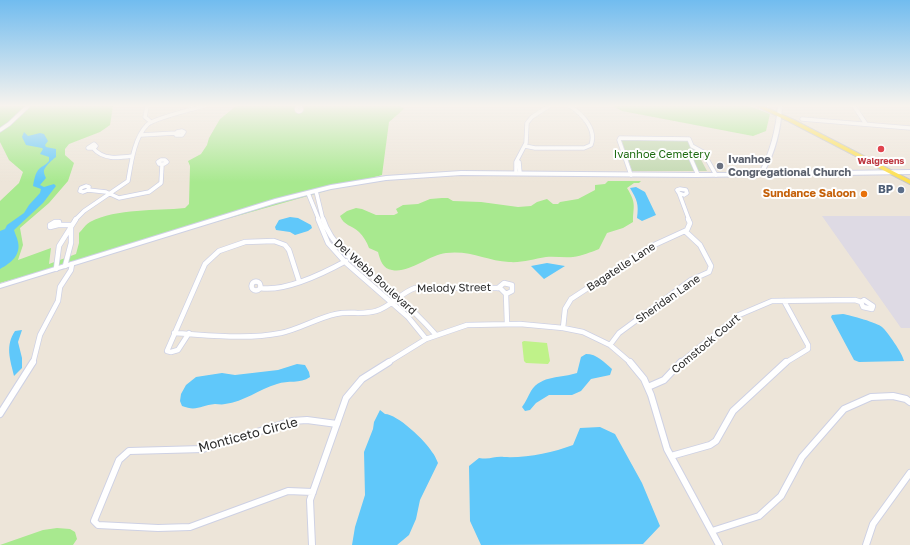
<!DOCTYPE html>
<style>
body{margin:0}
canvas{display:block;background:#ede5d9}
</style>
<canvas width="910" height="545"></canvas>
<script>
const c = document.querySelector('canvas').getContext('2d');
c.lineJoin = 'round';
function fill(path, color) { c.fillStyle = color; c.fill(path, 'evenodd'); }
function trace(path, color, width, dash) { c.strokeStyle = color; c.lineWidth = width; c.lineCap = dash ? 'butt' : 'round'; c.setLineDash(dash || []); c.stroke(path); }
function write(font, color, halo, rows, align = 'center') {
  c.font = font + ' "Golos Text",sans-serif'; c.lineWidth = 4; c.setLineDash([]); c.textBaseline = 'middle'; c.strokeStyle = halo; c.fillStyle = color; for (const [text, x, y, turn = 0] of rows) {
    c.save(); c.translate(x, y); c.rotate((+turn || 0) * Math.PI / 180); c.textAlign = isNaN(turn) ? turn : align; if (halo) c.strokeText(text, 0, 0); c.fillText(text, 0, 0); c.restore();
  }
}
fill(new Path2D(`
 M822,216H910V328H901Z`), '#dedae4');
fill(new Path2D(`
 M0,106H113L110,125L100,132L69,144L65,149V155L74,163L68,181L49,203L20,228L23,245L18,260L51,248L49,264L76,254L79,243V233C83,229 86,224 90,222C117,208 156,211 185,208L189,204L190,166L188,161L201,154L207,145L209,138L220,119L236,106H400L404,109L389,122L382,175L0,283V201L19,183L23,172L9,160L0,142Z
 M613,106H750L770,114L766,131L753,136L622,111Z
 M608,181H641L639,183H634L627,188C637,204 633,206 633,222L623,228L607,233L599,249C591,252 582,256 573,257C564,258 555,256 546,257C533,259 522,263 509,262C487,261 471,250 446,253C429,255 408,274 392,270C383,269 380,260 378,252L369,248C367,242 363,236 359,232C352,225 344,226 340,216L347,211L356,208L362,209L376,215H394L398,213L396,209L403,205L418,204L430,199L442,198H448L453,201L481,202L518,207L531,206L537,202L547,199L553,204H558L560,202L578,199L595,190V185L605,184Z
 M57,528L70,529L75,532L77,539L73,545H0L43,530Z`), '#a8e98f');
fill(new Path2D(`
 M621,139H690L707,171H632Z`), '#c0d8ae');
fill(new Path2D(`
 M524,341L547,343L550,361L548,364L526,363L524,361L522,342Z`), '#bff289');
fill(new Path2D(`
 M24,132L28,136L40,133L44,134L48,141L45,145L46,147L56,149V157C53,159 43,168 44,172C44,174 45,176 46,178L40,185L44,187L54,184L56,186L43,203L14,230C15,234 17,237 18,242C21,255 11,263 0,269V231L5,229L7,225L24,213L29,205L40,193L41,189L33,186C34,181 35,173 39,169C42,166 46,165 49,161V157L40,154L43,149L42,148L26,145L22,137Z
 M636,187L645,192L656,215L642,221L637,218C639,204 637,200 630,188Z
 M290,217L298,218L311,225L312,228L308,231L295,235L290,232L276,230L275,227L279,220Z
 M547,263L565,266L544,279L531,266Z
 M843,314C850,315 878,323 882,327C887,331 903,354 904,361L859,362L854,360L831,317L832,315Z
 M22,330L18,342L22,358V368L14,376C10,359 5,346 15,331Z
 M586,354C597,354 604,362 612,369L610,375L591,379L581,391L572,395H549L536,403L530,410L525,411L522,407C526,402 528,396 531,391C541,375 562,378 577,373L581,357Z
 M297,364L305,365L309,372L310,377C300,384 288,380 277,384C259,389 244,402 225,404C222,405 218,404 215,404C201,405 197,412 182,406L180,401L181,394L186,385L196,377L222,373L235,375L278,370Z
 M380,410L385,414C397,414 426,441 432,452C435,455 436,459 438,463L420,500L416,519L409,535L397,545H352L355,527L365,495L364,452L373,429L374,422Z
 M600,427L615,434L642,483L660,526L643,544L481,545L470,521L469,466L479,458C491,460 494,456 504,457C527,458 552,453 573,445L580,428Z`), '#60c8fa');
const streetFar2 = new Path2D(`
 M147,106L145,117L151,122
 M854,106L866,124
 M296.5 109a2.5 2.5 0 1 1 5 0a2.5 2.5 0 1 1-5 0Z
 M802,119L910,128
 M0,130L9,124L28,106
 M182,131L184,132L182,135H176L177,132Z
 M141,135L176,133
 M94,144L96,146L94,148H88Z
 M525,146L535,148H584L591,145C597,129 582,114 570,106
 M93,148C103,160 118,158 132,156
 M624,155L686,154L691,159L698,175
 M161,160H165L167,162L164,164H159L158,162Z
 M517,161L519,162L520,173
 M516,173V162L526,143L527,123L532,117L549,106
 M631,175L619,140L620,138L689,139L692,146L703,152L716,175
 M86,186L89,187L88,190L83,192L80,191L81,188Z
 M680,189L686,190L687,193L684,195L679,193L677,190Z
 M88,190L106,192L119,198L149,192L161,183L162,165
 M316,191L323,220
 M308,193L319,220
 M679,193L689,220
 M75,220L84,211L128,181C131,164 134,138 147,125C154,118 191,110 203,106`);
const streetFar1 = new Path2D(`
 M318,219L328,243L345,262L408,317L426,339
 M323,219C333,251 367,271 392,292C407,305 422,319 436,335
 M55,222H59L58,225L50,227V225Z
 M58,225H71
 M65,266L71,243V225
 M56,269L59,246L76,219
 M251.5 286a4.5 4.5 0 1 1 9 0a4.5 4.5 0 1 1-9 0Z
 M260,288C285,292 324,273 346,261
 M498,288L504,283L512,285V291L506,294
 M864,300L873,306L872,309L863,307L861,302Z
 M784,301L808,345V349L785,363
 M563,328L565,309L571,299L652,246L687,230L690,223L688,219
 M174,333C209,335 246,340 281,333C300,329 317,318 336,314C349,311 363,315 376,311C391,307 400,293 415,288H500L506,294L507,324
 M189,333L178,350L171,352L167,351L205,264L219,251L245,242L274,241L285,245L289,250L299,281
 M610,345L619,333L691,280L709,272L711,266L700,245L685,231
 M33,363L40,335L58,301L60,287L71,270L72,264
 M387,363L426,339L467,325L520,324L563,328L583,332L610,345L631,363
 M680,363L739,315L772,301L855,300L861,302`);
const street = new Path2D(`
 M630,362L644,379L651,395L667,449L719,545
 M648,387L664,380L681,362
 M0,414L33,362
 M671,456L710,445L716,441L733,411L786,362
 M313,492L288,491L190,527L158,528L98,525L94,521L119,460L129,451L203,449L292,421L307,420L337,424
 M712,531L759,516L781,496L802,457L844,409L871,397L893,396L906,399L910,402
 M312,545L310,500L346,398L362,379L389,362
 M866,545L873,524L910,473`);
const secondary = new Path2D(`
 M778,106H782C781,129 775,153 764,172L910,170V174L696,177L461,175L386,180L331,189L276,203L0,288V284L275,199L331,185L386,176L461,171L696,173H759C770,153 776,129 778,106Z`);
const primary = new Path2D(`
 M756,106H763L794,120L910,180V184L790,122Z`);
trace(streetFar2, '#ced1e4', 5);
trace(streetFar1, '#ced1e4', 6);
trace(street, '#ced1e4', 8);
trace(secondary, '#ced1e4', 2);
trace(primary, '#c7c7c7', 2);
trace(streetFar2, '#fff', 3.5);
trace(streetFar1, '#fff', 4.5);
trace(street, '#fff', 6);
fill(secondary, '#fff');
fill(primary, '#fee04c');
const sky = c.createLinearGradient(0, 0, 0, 182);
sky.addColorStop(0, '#71bcef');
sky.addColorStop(0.58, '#f7f3ee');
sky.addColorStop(1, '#f7f3ee00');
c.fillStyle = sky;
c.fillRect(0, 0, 910, 182);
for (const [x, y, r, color] of [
 [881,149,4,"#e0444e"],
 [720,166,4,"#6b7280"],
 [901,190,4,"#5c6f8a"],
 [864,194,4,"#e8710a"]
]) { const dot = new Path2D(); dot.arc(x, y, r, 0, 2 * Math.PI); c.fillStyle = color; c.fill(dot); trace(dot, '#fff', 1.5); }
write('bold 9px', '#be3a42', '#fff', [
 ["Walgreens",881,161]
]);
write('11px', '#1f6c12', '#fff', [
 ["Ivanhoe Cemetery",662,155]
]);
write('bold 11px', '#5b616d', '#fff', [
 ["Ivanhoe",728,160],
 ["Congregational Church",728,173]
], 'left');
write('bold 11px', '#4e5e75', '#fff', [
 ["BP",893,190]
], 'right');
write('bold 11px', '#c56008', '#fff', [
 ["Sundance Saloon",856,194]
], 'right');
write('11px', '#292929', '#fff', [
 ["Bagatelle Lane",621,267,-33],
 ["Del Webb Boulevard",375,277,42],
 ["Melody Street",454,288,-1],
 ["Sheridan Lane",668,299,-35],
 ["Comstock Court",706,344,-40]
]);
write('13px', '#292929', '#fff', [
 ["Monticeto Circle",248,435,-15]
]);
</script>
